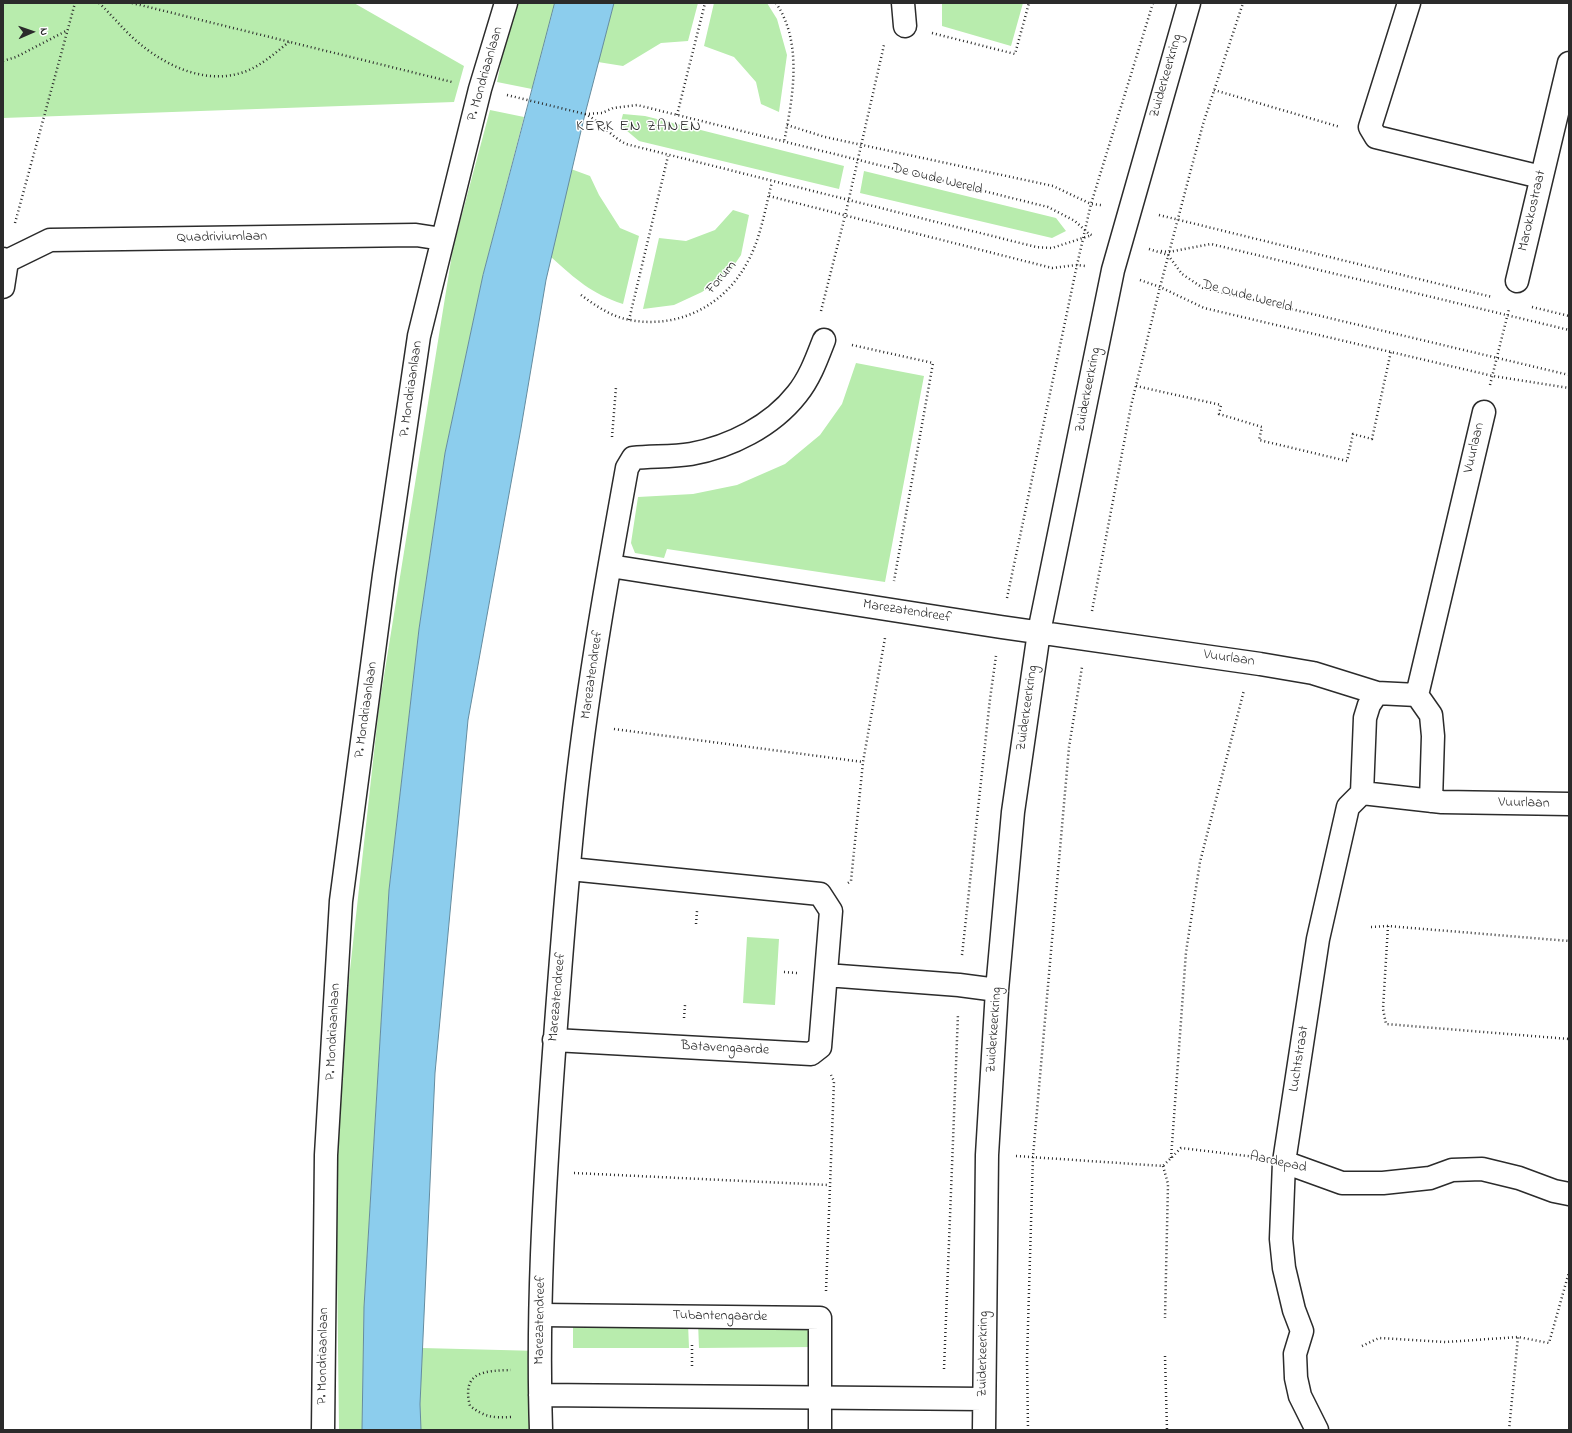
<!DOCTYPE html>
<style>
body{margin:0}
#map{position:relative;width:1572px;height:1433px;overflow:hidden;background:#fff;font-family:"Indie Flower",sans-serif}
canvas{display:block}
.frame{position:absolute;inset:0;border:4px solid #2b2b2b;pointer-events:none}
.north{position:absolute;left:12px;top:12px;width:40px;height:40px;-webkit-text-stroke:3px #fff;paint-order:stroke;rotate:88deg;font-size:11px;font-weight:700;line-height:16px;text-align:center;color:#2b2b2b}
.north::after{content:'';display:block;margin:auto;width:14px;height:18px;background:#2b2b2b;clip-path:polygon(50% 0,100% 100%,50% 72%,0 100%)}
</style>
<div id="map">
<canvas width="1572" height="1433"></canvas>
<div class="frame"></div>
<div class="north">N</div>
</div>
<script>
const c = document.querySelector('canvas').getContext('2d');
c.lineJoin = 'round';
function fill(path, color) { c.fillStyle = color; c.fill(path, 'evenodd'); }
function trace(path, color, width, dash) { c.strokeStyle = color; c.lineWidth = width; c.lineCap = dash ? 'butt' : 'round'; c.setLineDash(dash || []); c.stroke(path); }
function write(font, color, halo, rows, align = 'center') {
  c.font = font + ' "Indie Flower",sans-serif'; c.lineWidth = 3; c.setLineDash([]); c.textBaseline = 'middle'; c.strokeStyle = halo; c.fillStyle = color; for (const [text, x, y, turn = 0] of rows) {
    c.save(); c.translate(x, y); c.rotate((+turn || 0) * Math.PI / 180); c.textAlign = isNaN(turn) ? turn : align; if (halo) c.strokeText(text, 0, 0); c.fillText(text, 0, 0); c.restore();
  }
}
fill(new Path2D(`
 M3,3H354L464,66L454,102L3,118Z
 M517,3H555L532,89L497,82L507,33Z
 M614,3H698L688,41L661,43L623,66L598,62Z
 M714,3H767L777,19L787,55L779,112L761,104L756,82L734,57L704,46Z
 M942,3H1023L1011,46L942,26Z
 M490,110L524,117L483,275L445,453L419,629L389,890L364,1307L362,1430H339L336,1179L349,979L379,707L453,248Z
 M623,114L645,116L844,166L839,189L639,141L620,125Z
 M571,169L590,176L599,195L620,228L639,236L623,304C590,293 577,280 551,257Z
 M864,171L1056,218L1066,231L1052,238L860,193Z
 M733,210L749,215L741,255L728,274L702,292L674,305L643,309L659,238L686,241L715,230Z
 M856,363L924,376L885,582L667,549L664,558L635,553L631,543L638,497L693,494L737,485L785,464L820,435L842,404Z
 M747,937L779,939L775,1005L743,1003Z
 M573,1321L688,1323L689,1348H573Z
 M698,1322L814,1323L813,1347L699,1348Z
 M422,1348L540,1351L541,1430H421L420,1404Z`), '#b8ecad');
const water = new Path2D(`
 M555,3H614L585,114L546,280L521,428L468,720L435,1073L420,1404L421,1430H362L364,1307L389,890L419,629L445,453L483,275Z`);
fill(water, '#8ccded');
trace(water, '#658c9f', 1);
const pedestrian = new Path2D(`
 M541,1315L820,1318V1430`);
const minor = new Path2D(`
 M903,3L905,26
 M1409,3L1370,127L1376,137L1541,177
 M3,259L7,261L50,240L416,235L442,239
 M1517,281L1569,63
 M3,287L7,261
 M610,566L1001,627L1260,664L1313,673L1377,693L1417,695L1431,715L1433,736L1431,801
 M1417,695L1484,412
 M1362,793L1442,802L1569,804
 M826,975L959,985L997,990
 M554,1040L811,1054L820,1047L831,911L820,894L570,869
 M1284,1162L1342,1183H1383L1430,1178L1452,1170L1482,1169L1519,1178L1554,1191L1569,1194
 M540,1395L983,1399
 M323,1430L326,1155L341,901L384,575L419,336L480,89L506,3
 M541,1430C537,1314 544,1196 552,1080C559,982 566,883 577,785C589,679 608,573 627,468L633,458C652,456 672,457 691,454C730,447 772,426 797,394C810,378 817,358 824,340
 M984,1430L987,1155L997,990L1013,812L1039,632L1113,270L1189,3
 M1317,1430L1300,1396L1296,1378L1295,1354L1302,1331L1294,1310L1284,1268L1281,1239L1284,1162L1318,939L1348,807L1362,793L1365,718L1369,705L1377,693`);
trace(pedestrian, '#2b2b2b', 25);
trace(minor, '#2b2b2b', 25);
trace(new Path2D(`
 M99,3C113,16 125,32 140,44C168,67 207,85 244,72C261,66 275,53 289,42
 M132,3L452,82
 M776,3C803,43 793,97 784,142
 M932,33L1015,54L1029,3
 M3,61L16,57L66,31
 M1214,90L1340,127
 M507,95L585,114C600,121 610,136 626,144L1036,247L1052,248L1092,235
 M585,114L602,113L613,108L637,105L1048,207L1075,221L1089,234L1094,236
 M677,115L705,3
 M787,125L825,137L1053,186L1091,204L1101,205
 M769,196L1052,268L1077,265L1085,266
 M1159,215L1492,297
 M15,223L75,3
 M1149,249L1168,255L1182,274L1203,288L1569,375
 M1161,251L1169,252L1211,244L1569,330
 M1140,280L1160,287L1204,308L1493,376L1569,388
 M581,295C596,306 612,317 630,320C678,329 724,306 747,263C761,238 765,209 772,182
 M1532,307L1569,316
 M821,311L845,216L884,45
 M629,320L668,156
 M852,345L933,363L894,581
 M1490,385L1509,309
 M1136,386L1221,405L1219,414L1262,427L1259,440L1347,461L1353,434L1372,439L1391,351
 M612,437L616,387
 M1007,598L1077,265L1091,204L1153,3
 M1092,611L1131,406L1160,287L1203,124L1243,3
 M614,729L863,762
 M848,883L851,881L863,762L885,638
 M696,924L697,911
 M1388,926L1383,1009L1386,1024L1569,1039
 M1371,927L1388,926L1569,941
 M962,955L990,699L996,656
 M784,972L797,973
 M684,1018L685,1005
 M1016,1156L1163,1166L1181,1148L1256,1157
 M1171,1158L1186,952L1200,862L1244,690
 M1163,1166L1168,1184L1165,1318
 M574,1173L829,1185
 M826,1291L834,1081L831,1075
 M692,1345V1368
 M1362,1346L1379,1338L1446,1342L1518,1337L1549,1343L1569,1272
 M1165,1356L1167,1430
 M944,1369L958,1014
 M511,1417C492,1418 485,1417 470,1406C461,1371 485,1371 511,1370
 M1028,1430L1027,1359L1033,1156L1069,747L1082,667
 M1509,1430L1518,1337`), '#2b2b2b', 2.5, [1, 3]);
trace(pedestrian, '#fff', 22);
trace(minor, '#fff', 22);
write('14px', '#2b2b2b', '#fff', [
 ["P. Mondriaanlaan",486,74,-74],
 ["Zuiderkeerkring",1167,76,-74],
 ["De Oude Wereld",937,180,14],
 ["Marokkostraat",1533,211,-77],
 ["Quadriviumlaan",222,238,-1],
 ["Forum",722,278,-49],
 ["De Oude Wereld",1247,297,15],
 ["P. Mondriaanlaan",412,389,-82],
 ["Zuiderkeerkring",1089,390,-79],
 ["Vuurlaan",1475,448,-77],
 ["Marezatendreef",907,612,9],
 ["Vuurlaan",1229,659,8],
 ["Marezatendreef",593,675,-82],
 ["Zuiderkeerkring",1028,708,-82],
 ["P. Mondriaanlaan",367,710,-82],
 ["Vuurlaan",1524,804,1],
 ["Marezatendreef",558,997,-85],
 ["Zuiderkeerkring",995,1030,-86],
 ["P. Mondriaanlaan",334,1032,-87],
 ["Batavengaarde",725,1049,3],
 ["Luchtstraat",1300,1059,-81],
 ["Aardepad",1278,1163,12],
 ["Tubantengaarde",720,1317,1],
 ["Marezatendreef",541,1320,-89],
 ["Zuiderkeerkring",984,1354,-89],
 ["P. Mondriaanlaan",324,1356,-89]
]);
c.letterSpacing = '1px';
write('16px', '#2b2b2b', '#fff', [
 ["KERK EN ZANEN",639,127]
]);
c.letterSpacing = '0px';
</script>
